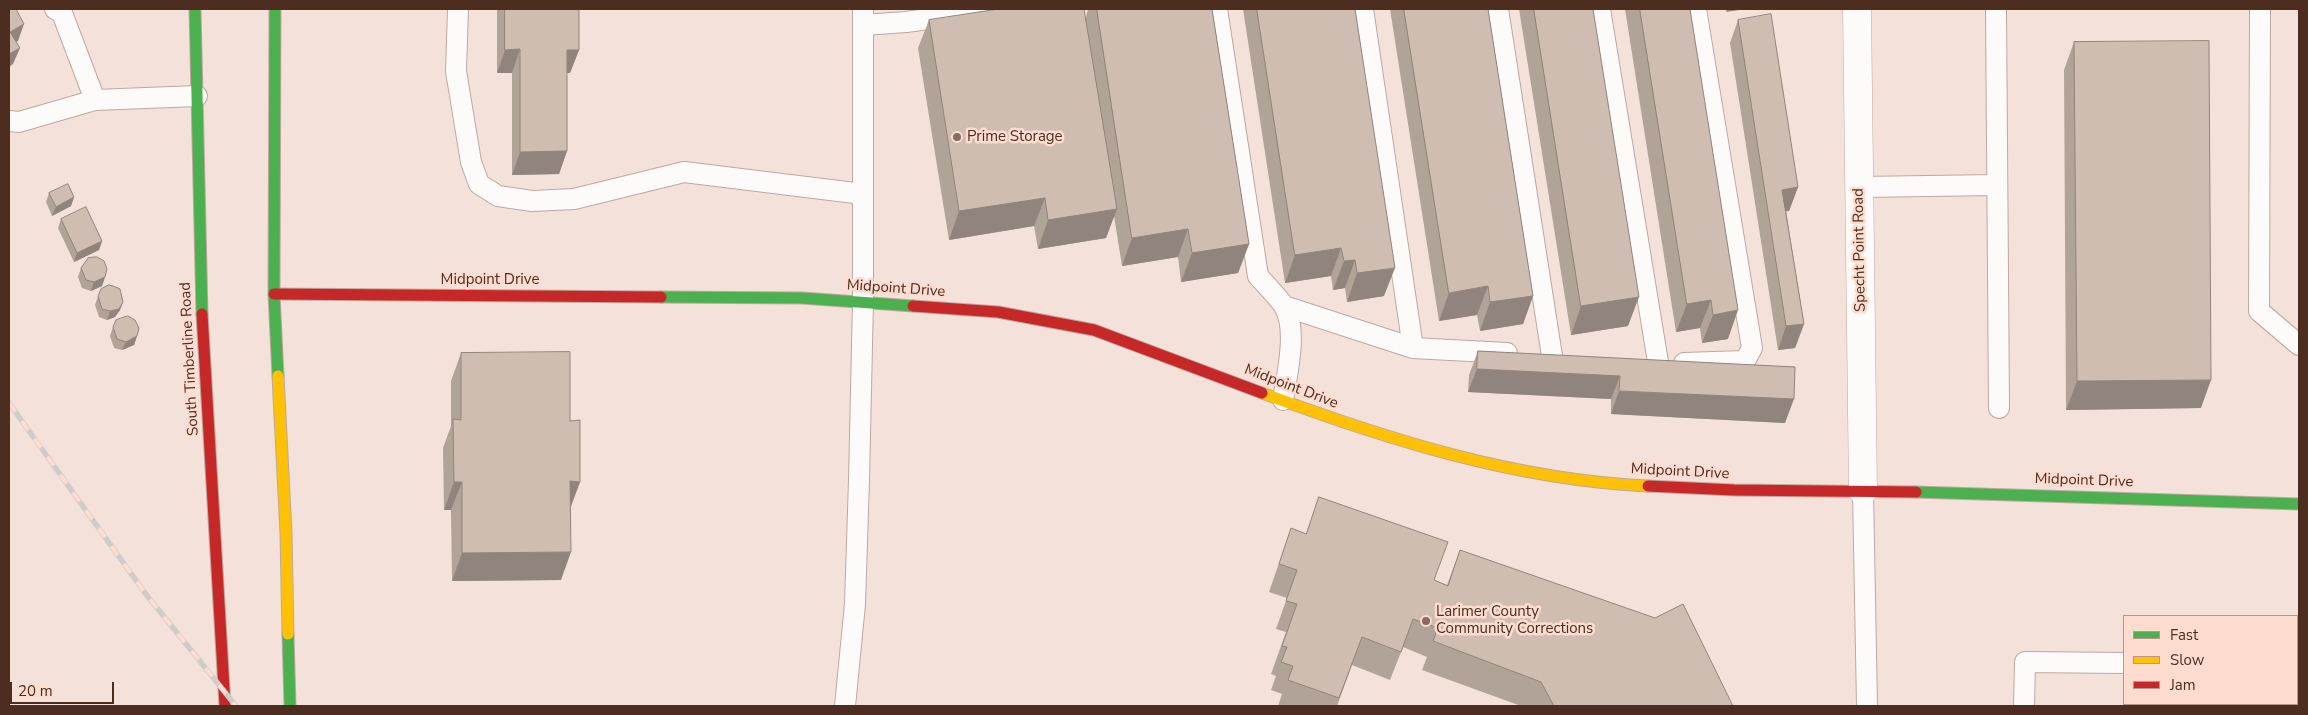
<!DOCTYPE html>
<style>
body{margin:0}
#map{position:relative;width:2308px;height:715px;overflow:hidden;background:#f4e2da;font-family:"Nunito Sans",sans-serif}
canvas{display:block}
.frame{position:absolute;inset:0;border:10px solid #4c2d20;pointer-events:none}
.legend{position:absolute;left:2123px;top:615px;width:175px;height:90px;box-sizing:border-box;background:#feddd0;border:1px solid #b7978a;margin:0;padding:6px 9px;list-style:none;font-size:15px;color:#4c2d20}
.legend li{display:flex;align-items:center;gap:10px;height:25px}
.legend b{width:25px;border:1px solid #b7978a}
.scale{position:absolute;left:10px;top:682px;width:104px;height:22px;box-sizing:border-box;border:2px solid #4c2d20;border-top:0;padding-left:6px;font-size:15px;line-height:18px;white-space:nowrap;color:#4c2d20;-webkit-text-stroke:4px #feddd0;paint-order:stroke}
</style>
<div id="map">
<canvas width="2308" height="715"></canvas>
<div class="frame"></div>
<ul class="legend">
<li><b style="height:6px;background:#4caf50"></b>Fast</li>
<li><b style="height:6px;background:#ffc107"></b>Slow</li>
<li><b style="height:6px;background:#c62828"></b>Jam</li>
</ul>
<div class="scale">20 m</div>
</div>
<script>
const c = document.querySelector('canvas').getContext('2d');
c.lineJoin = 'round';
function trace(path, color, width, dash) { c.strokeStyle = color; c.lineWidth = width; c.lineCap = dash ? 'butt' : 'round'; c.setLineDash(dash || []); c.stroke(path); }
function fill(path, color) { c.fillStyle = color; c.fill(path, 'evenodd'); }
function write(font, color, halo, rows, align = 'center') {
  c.font = font + ' "Nunito Sans",sans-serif'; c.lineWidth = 5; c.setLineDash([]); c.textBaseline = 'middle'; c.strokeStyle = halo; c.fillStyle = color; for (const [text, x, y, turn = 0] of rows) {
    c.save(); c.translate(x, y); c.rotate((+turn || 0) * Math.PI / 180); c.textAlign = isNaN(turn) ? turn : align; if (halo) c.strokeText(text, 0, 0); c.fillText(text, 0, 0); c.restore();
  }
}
const lane = new Path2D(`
 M55,9L62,13L95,100
 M458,9L456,71L471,162L479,184L498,196L532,201L574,199L684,172L863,194
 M1217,9L1258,276C1267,286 1277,296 1284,306C1298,329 1287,374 1283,400
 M1363,9L1413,348
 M1498,9L1552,356
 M1600,9L1658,362
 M1996,9L1999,408
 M2260,9L2259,311L2299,345
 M863,25L906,22L1000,9
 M9,121L19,122L95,100L197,96
 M1859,187L1997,185
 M1284,306L1413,348L1507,353
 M1684,363L1745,361L1752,348L1696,9
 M1863,491L1867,706
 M2297,666H2299
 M845,706L855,604L859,480L863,301V9
 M2024,706L2025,662L2124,663`);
const street = new Path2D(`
 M1857,9L1863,491`);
const fast = new Path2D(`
 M195,9L202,314
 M275,9L274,294L278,376
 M661,297L802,298L913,306
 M1916,492L2299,504
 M288,634L290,706`);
const slow = new Path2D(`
 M278,376L286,533L288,634
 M1262,393C1386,439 1515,480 1648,486`);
const jam = new Path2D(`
 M274,294L661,297
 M913,306L998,312L1094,330L1262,393
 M202,314L225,706
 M1648,486L1734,490L1916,492`);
trace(lane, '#bea89f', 22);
trace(street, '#bea89f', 29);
trace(fast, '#bea89f', 13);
trace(slow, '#bea89f', 13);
trace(jam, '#bea89f', 13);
trace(lane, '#fdfbf9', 20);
trace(street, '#fdfbf9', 28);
trace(fast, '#4caf50', 11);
trace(slow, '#ffc107', 11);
trace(jam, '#c62828', 11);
const rail = new Path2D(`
 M9,403L145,593L236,706`);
trace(rail, '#d1cbc9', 5.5);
trace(rail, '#feddd0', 4, [11]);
fill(new Path2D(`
 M497,9H579V50L570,73H567V151L559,174L512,175V73H497Z
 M1088,9H1212L1249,244L1238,273L1181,282L1178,257L1122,266L1114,216L1106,238L1038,249L1034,226L949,240L918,48L929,20L1086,17Z
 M1243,9H1355L1384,296L1347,302L1345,288L1333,290L1331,276L1285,283Z
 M1390,9H1488L1533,296L1523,324L1480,331L1477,315L1439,321Z
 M1519,9H1593L1628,326L1571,335Z
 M1625,9H1690L1728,339L1702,343L1700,328L1676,332Z
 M1738,20L1798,187L1789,211H1786L1804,324L1795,348L1778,350L1730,43Z
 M2074,42L2201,408L2066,410L2064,70Z
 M49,193L74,197L71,206L52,216L46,202Z
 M61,219L102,241L99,250L74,262L58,228Z
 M81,268L105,277L102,286L91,291L82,288L78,277Z
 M98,296L120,310L115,317L107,320L99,317L95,305Z
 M113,327L137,336L134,345L122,350L114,348L110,336Z
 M1478,351L1795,367L1785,423L1611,414V399L1468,392L1469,375Z
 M461,353L570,421L580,482L571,507L561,580L452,581L451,510H444L443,448L451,426V381Z
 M1319,497L1434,580L1447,585L1460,550L1733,706H1521L1422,670L1427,657L1403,647L1390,680L1352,665L1337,706H1278L1282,694L1271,690L1276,676L1271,674L1286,632L1276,629L1287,598L1269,592L1291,528L1306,534Z`), '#b2a398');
fill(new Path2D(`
 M1727,9H1746L1726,12Z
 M24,24L18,41L9,46L10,32Z
 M20,48L13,64L9,67V54Z
 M520,49L512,73H497L505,50Z
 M567,50H579L570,73H559Z
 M567,151L559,174L512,175L520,152Z
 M1798,187L1789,211L1774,213L1782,190Z
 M74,197L71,206L52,216L56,207Z
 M1045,198L1034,226L949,240L959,211Z
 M1117,209L1106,238L1038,249L1048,220Z
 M1188,229L1178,257L1122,266L1132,238Z
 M102,241L99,250L74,262L77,253Z
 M1249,244L1238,273L1181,282L1192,253Z
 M1341,248L1331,276L1285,283L1295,255Z
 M1355,260L1345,288L1333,290L1344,261Z
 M1395,268L1384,296L1347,302L1357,273Z
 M105,277L102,286L91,291L94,282Z
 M1488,286L1477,315L1439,321L1449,293Z
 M1533,296L1523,324L1480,331L1490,302Z
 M1639,297L1628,326L1571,335L1581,306Z
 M1711,300L1700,328L1676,332L1687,304Z
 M123,302L120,310L115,317L107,320L110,311Z
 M1738,310L1728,339L1702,343L1713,315Z
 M1804,324L1795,348L1778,350L1786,326Z
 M137,336L134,345L122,350L126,342Z
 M1477,369L1620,376L1611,399L1468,392Z
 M2211,380L2201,408L2066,410L2077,381Z
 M1619,391L1794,399L1785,423L1611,414Z
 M570,481L580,482L569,510Z
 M454,482H462L451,510H444Z
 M571,552L561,580L452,581L462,553Z`), '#91847c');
const building = new Path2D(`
 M9,9H16L24,24L10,32L20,48L9,54Z
 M505,9H579V50H567V151L520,152V49L505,50Z
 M999,9H1084L1117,209L1048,220L1045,198L959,211L929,20Z
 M1097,9H1212L1249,244L1192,253L1188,229L1132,238Z
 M1257,9H1355L1395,268L1357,273L1355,260L1344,261L1341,248L1295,255Z
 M1404,9H1488L1533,296L1490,302L1488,286L1449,293Z
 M1534,9H1593L1639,297L1581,306Z
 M1640,9H1690L1738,310L1713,315L1711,300L1687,304Z
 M1771,14L1798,187L1782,190L1804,324L1786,326L1738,20Z
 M2209,41L2211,380L2077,381L2074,42Z
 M68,184L74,197L56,207L49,193Z
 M86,207L102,241L77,253L61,219Z
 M97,257L104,261L107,269L105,277L94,282L86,280L81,268L88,258Z
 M109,285L113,286L120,289L123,302L119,309L110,311L102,309L98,296L101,289Z
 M128,316L135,320L139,328L137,336L126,342L117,339L113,327L116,320Z
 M1478,351L1795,367L1794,399L1619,391L1620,376L1477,369Z
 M570,352V421L580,420V482L570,481L571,552L462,553V482H454L453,419L461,420V353Z
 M1319,497L1448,542L1434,580L1448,586L1460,550L1655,618L1683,604L1733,706H1554L1541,682L1433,641L1438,628L1413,619L1401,652L1362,637L1339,698L1288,680L1293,666L1281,662L1287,647L1282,646L1297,604L1286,601L1297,570L1279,564L1291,528L1306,534Z`);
fill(building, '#cfbdb1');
trace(building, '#91847c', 1);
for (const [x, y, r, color] of [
 [957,137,5,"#876c61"],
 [1426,621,5,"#876c61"]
]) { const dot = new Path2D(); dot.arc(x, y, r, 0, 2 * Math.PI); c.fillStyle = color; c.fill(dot); trace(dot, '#feddd0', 2); }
write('15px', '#4c2d20', '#feddd0', [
 ["Prime Storage",967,137],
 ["Larimer County",1436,612],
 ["Community Corrections",1436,629]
], 'left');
write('15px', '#4c2d20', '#feddd0', [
 ["Specht Point Road",1860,250,-91],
 ["Midpoint Drive",490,280],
 ["Midpoint Drive",896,289,4],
 ["South Timberline Road",190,359,-93],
 ["Midpoint Drive",1291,387,21],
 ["Midpoint Drive",1680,472,3],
 ["Midpoint Drive",2084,481,2]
]);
</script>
